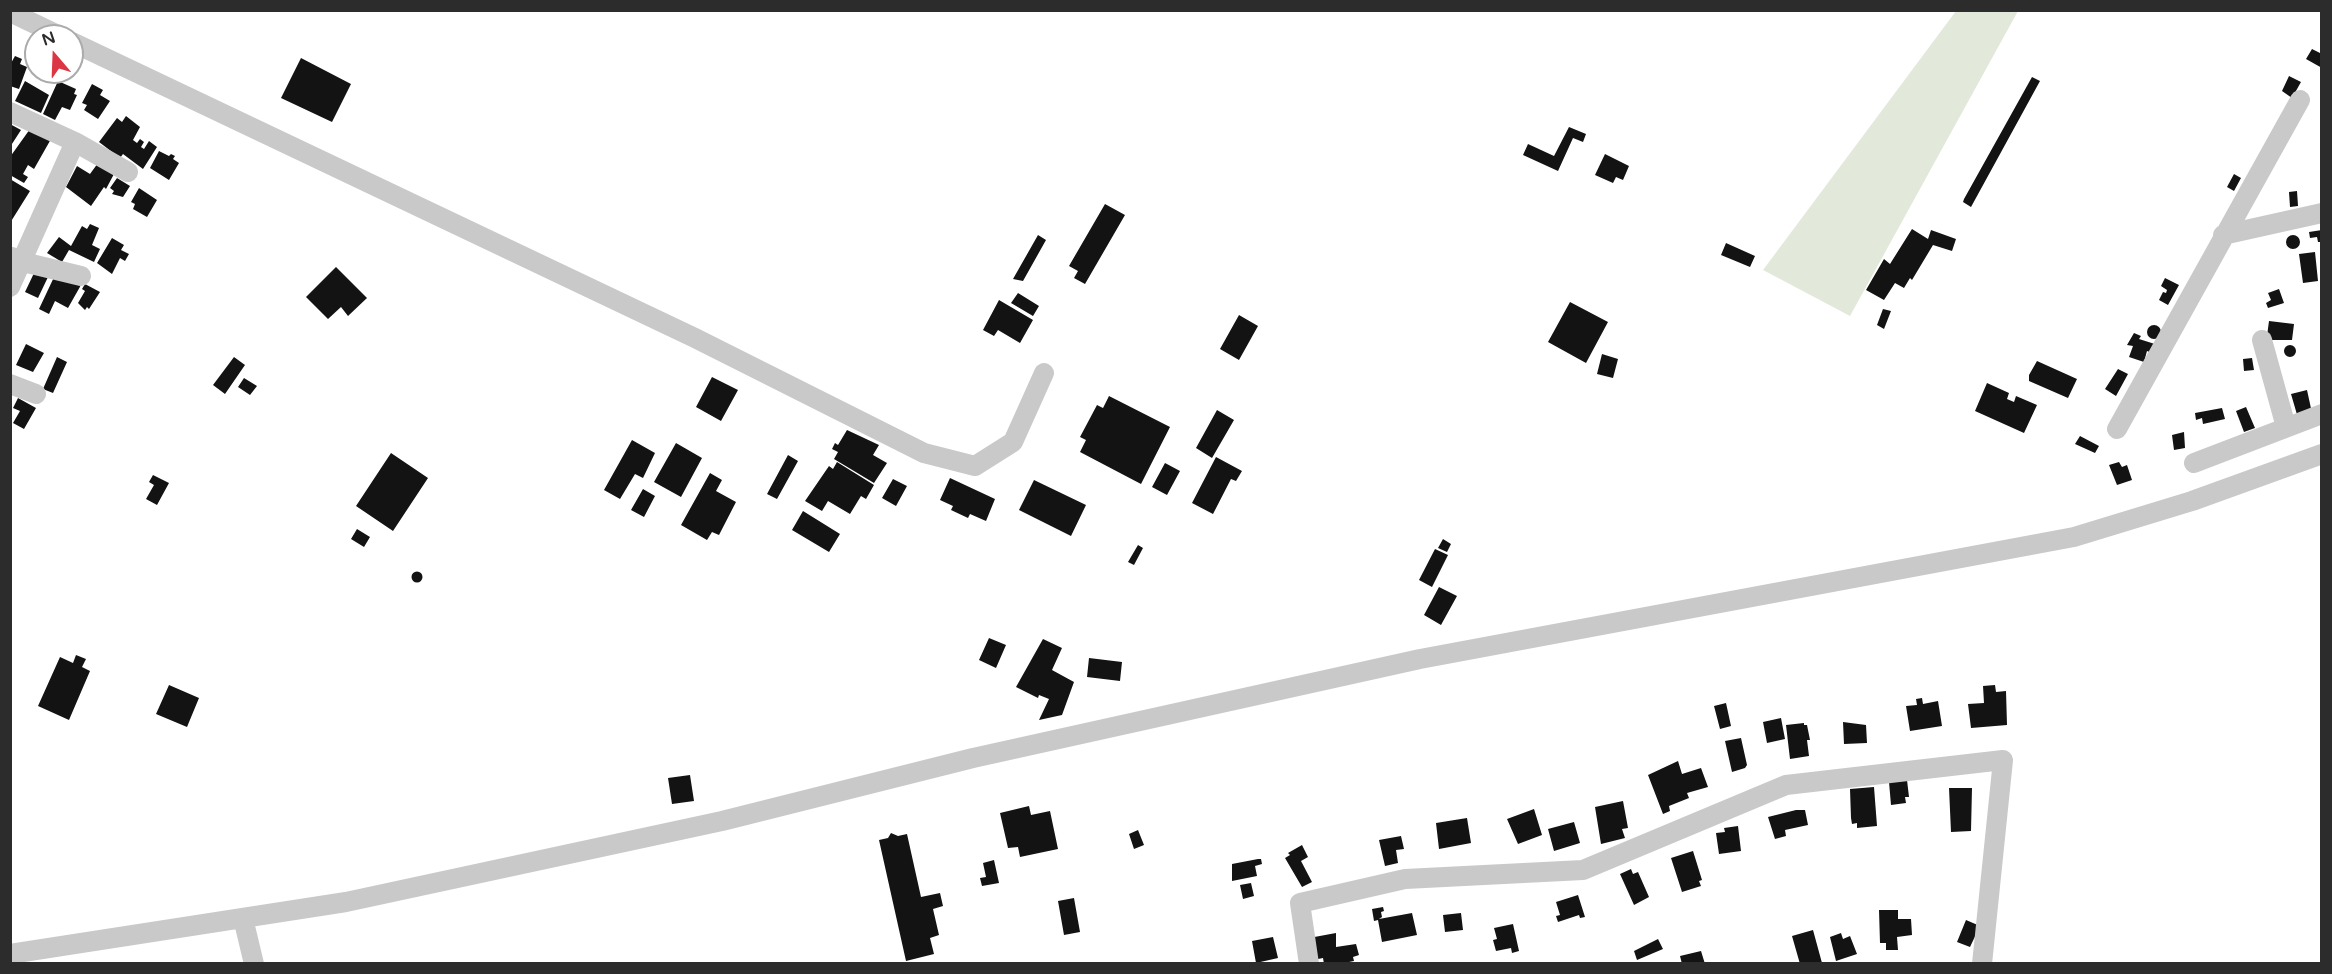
<!DOCTYPE html>
<style>
body{margin:0}
#map{position:relative;width:2332px;height:974px;overflow:hidden;background:#fff;font-family:"Varela Round",sans-serif}
canvas{display:block}
.frame{position:absolute;inset:0;border:12px solid #2c2c2c;pointer-events:none}
.north{position:absolute;left:24px;top:24px;width:60px;height:60px;box-sizing:border-box;background:#fff;border:2px solid #ababab;border-radius:50%;rotate:341deg;font-size:16px;font-weight:700;line-height:24px;text-align:center;color:#2c2c2c}
.north::after{content:'';display:block;margin:auto;width:21px;height:27px;background:#dc3544;clip-path:polygon(50% 0,100% 100%,50% 72%,0 100%)}
</style>
<div id="map">
<canvas width="2332" height="974"></canvas>
<div class="frame"></div>
<div class="north">N</div>
</div>
<script>
const c = document.querySelector('canvas').getContext('2d');
c.lineJoin = 'round';
function fill(path, color) { c.fillStyle = color; c.fill(path, 'evenodd'); }
function trace(path, color, width, dash) { c.strokeStyle = color; c.lineWidth = width; c.lineCap = dash ? 'butt' : 'round'; c.setLineDash(dash || []); c.stroke(path); }
fill(new Path2D(`
 M1956,11H2018L1850,316L1763,270Z`), '#e2e9da');
fill(new Path2D(`
 M2312,49L2322,54V68L2306,59Z
 M15,56L22,59L20,64L27,67L19,89L10,86V65Z
 M301,58L351,84L332,122L281,98Z
 M2289,76L2301,82L2292,98L2282,91Z
 M2032,77L2040,81L1971,207L1963,202L1964,199Z
 M25,81L49,95L41,113L15,101Z
 M58,81L76,89L74,94L77,95L70,110L62,107L55,120L43,114Z
 M92,84L103,90L100,95L110,101L98,119L84,110L87,105L82,103Z
 M126,116L140,127L133,140L137,143L140,139L144,142L141,147L144,149L149,141L157,147L143,169L123,154L120,158L99,142L117,118L122,122Z
 M10,124L21,130L10,147Z
 M1569,127L1586,134L1583,142L1573,138L1558,171L1523,155L1528,144L1554,156Z
 M30,129L51,139L34,169L28,165L23,174L28,177L24,183L10,175V157Z
 M159,151L169,156L171,154L175,156L173,159L179,163L169,180L150,168Z
 M1605,154L1629,166L1623,180L1616,177L1613,183L1595,175Z
 M98,163L114,174L106,189L104,187L91,206L66,187L77,166L90,174Z
 M2234,174L2241,178L2234,191L2227,187Z
 M117,178L130,186L123,197L112,194L114,191L110,188Z
 M10,179L30,191L10,223Z
 M139,188L157,200L147,217L133,209L135,204L131,202Z
 M2297,191L2298,206L2290,207L2289,192Z
 M1105,204L1125,215L1085,284L1074,278L1078,271L1069,266Z
 M90,224L99,228L92,245L100,249L94,262L69,250L62,262L47,253L59,237L71,246L82,226L87,229Z
 M1912,229L1928,239L1931,230L1956,239L1952,251L1933,245L1912,280L1910,278L1904,288L1895,283L1884,300L1866,290L1884,259L1890,264Z
 M2322,230V242H2318L2317,237L2310,238L2309,232Z
 M2286 242a7 7 0 1 1 14 0a7 7 0 1 1-14 0Z
 M1038,235L1046,240L1023,281L1013,279Z
 M112,238L124,245L121,250L129,254L125,261L120,258L112,274L97,263Z
 M1726,243L1755,256L1750,267L1721,255Z
 M2315,252L2318,281L2303,283L2299,254Z
 M336,267L367,298L348,316L341,307L328,319L306,297Z
 M35,271L48,277L38,298L25,292Z
 M55,275L81,285L68,308L55,301L49,314L39,309Z
 M2165,278L2179,285L2168,305L2159,300L2163,292L2166,293L2167,290L2161,286Z
 M85,284L100,292L89,309L87,307L85,310L78,303L85,291L82,289Z
 M2279,289L2284,303L2268,308L2266,303L2271,300L2268,293Z
 M1018,293L1039,306L1033,316L1011,303Z
 M999,300L1033,320L1020,343L998,330L994,336L983,330Z
 M1570,302L1608,322L1586,363L1548,342Z
 M1883,309L1891,311L1884,329L1877,325Z
 M1239,315L1258,326L1239,360L1220,349Z
 M2269,321L2294,324L2292,340H2271V336H2267Z
 M2147 332a7 7 0 1 1 14 0a7 7 0 1 1-14 0Z
 M2134,333L2141,336L2139,339L2158,345L2154,354L2147,351L2144,362L2129,357L2133,346L2127,345Z
 M26,344L44,353L33,372L16,365Z
 M2284 351a6 6 0 1 1 12 0a6 6 0 1 1-12 0Z
 M1602,354L1618,359L1613,378L1597,374Z
 M57,357L67,362L53,393L43,389Z
 M234,357L245,365L225,394L213,385Z
 M2252,358L2254,370L2244,371L2243,359Z
 M2037,361L2077,379L2068,398L2029,381V375Z
 M2118,369L2128,374L2116,396L2105,389Z
 M712,377L738,390L721,421L696,407Z
 M244,378L257,386L250,395L238,387Z
 M1987,383L2009,393L2007,399L2014,402L2016,396L2037,405L2024,433L1975,411Z
 M2307,390L2312,413L2298,418L2291,394Z
 M1109,396L1170,427L1141,484L1080,452L1086,440L1080,437L1097,405L1103,408Z
 M18,398L36,408L24,429L13,423L20,411L13,408Z
 M2246,407L2255,428L2244,432L2236,411Z
 M2222,408L2225,419L2203,424L2202,418L2196,420L2195,413Z
 M1217,410L1234,420L1212,458L1196,448Z
 M847,430L879,445L873,455L887,463L874,483L834,459L838,452L832,449L835,443L838,445Z
 M2184,432L2185,448L2174,450L2172,435Z
 M2080,436L2099,446L2095,453L2075,444Z
 M632,440L655,453L643,478L635,474L620,499L604,490Z
 M676,443L702,458L681,497L654,482Z
 M391,453L428,478L393,531L356,506Z
 M788,455L798,461L777,499L767,494Z
 M1216,457L1242,471L1236,481L1231,479L1213,514L1192,503Z
 M837,462L874,485L866,499L861,496L850,514L828,501L822,511L805,501L829,466L833,469Z
 M2119,462L2122,467L2127,465L2132,480L2117,485L2109,465Z
 M1165,463L1180,471L1167,495L1152,487Z
 M710,473L722,480L716,491L736,502L719,535L712,532L707,540L681,525Z
 M153,475L169,483L157,505L146,499L154,485L149,482Z
 M950,478L995,499L986,521L970,514L968,518L951,510L953,506L940,500Z
 M893,479L907,486L896,506L882,498Z
 M1034,480L1086,505L1071,536L1019,510Z
 M643,489L655,496L644,517L631,510Z
 M803,511L840,534L829,552L792,530Z
 M357,529L370,537L364,547L351,539Z
 M1443,539L1451,544L1447,552L1438,548Z
 M1138,545L1143,548L1134,565L1128,562Z
 M1435,549L1448,555L1432,587L1419,580Z
 M411.5 577a5.5 5.5 0 1 1 11 0a5.5 5.5 0 1 1-11 0Z
 M1439,587L1457,596L1441,625L1424,615Z
 M989,638L1006,645L996,668L979,660Z
 M1043,639L1062,648L1052,670L1074,682L1062,715L1039,720L1049,699L1039,695L1038,698L1016,687Z
 M76,655L86,659L82,667L90,671L69,720L38,706L60,657L73,663Z
 M1089,658L1122,662L1120,681L1087,677Z
 M169,685L199,698L187,727L156,714Z
 M1995,685L1996,692L2006,691L2007,725L1971,728L1968,704L1984,703L1983,686Z
 M1922,698L1923,704L1938,701L1942,726L1910,731L1906,706L1917,705L1916,699Z
 M1726,703L1731,726L1720,729L1714,706Z
 M1781,718L1785,739L1767,743L1763,722Z
 M1843,722L1866,725L1867,743L1844,744Z
 M1804,723V725H1807L1810,740H1807L1809,756L1790,759L1786,725Z
 M1741,738L1747,765L1745,768L1732,772L1725,741Z
 M1678,761L1682,774L1701,768L1708,787L1687,793L1689,798L1669,806L1670,811L1663,814L1648,775Z
 M690,775L694,801L672,804L668,778Z
 M1907,780L1909,797H1905L1906,803L1891,805L1889,782Z
 M1874,787L1877,826L1857,828V823L1852,824L1851,818L1850,789Z
 M1949,788H1972L1971,831L1951,832Z
 M1623,801L1628,828L1622,829L1625,838L1601,844L1595,807Z
 M1029,806L1031,815L1050,811L1058,849L1020,857L1018,847L1008,848L1000,813Z
 M1534,809L1542,835L1518,844L1507,819Z
 M1796,810H1805L1808,825L1785,830L1786,836L1775,839L1768,817Z
 M1467,818L1471,843L1439,849L1436,823Z
 M1574,822L1580,843L1554,851L1548,829Z
 M1738,826L1741,851L1719,854L1716,833L1725,832L1724,828Z
 M1138,830L1144,845L1134,849L1129,834Z
 M891,833L898,836L907,834L921,897L940,893L943,906L933,909L939,935L930,938L934,954L906,961L879,840L888,838Z
 M1401,836L1404,849L1396,850L1398,863L1385,866L1379,840Z
 M1302,845L1308,857L1301,861L1312,882L1302,887L1285,858L1290,855L1288,853Z
 M1693,851L1702,880L1699,881L1701,886L1682,892L1671,858Z
 M1258,859H1261L1262,864L1255,866L1257,876L1232,881V864Z
 M994,860L999,883L982,886L980,878L986,877L983,863Z
 M1631,869L1633,874L1638,872L1649,897L1634,905L1620,874Z
 M1251,883L1254,896L1243,899L1240,885Z
 M1578,895L1585,917L1580,918L1579,915L1558,922L1556,916L1560,915L1556,902Z
 M1074,898L1080,932L1064,935L1058,901Z
 M1383,907L1384,911L1381,912L1382,917L1379,919L1412,913L1417,935L1382,942L1378,920L1374,921L1372,909Z
 M1879,910H1898V919H1911L1912,935L1897,937L1898,950H1886V943H1880Z
 M1461,913L1463,930L1445,932L1443,915Z
 M1966,920L1980,926L1970,947L1957,942Z
 M1513,924L1519,951L1512,953L1511,948L1496,951L1493,940L1497,939L1494,928Z
 M1813,930L1822,963L1800,964L1792,936Z
 M1336,933V947L1356,944L1359,955L1353,957L1354,961L1339,964H1324L1323,958L1313,960L1309,938Z
 M1841,933L1843,939L1850,936L1857,954L1836,961L1830,937Z
 M1273,937L1278,958L1256,963L1252,941Z
 M1658,939L1663,949L1637,960L1634,951Z
 M1701,951L1705,964H1682L1680,956Z`), '#131313');
trace(new Path2D(`
 M10,12L60,36
 M72,42L695,338L924,453L975,466L1013,442L1044,373
 M10,112L75,142L128,172
 M2223,235L2322,213
 M12,257L23,262L81,276
 M10,287L75,142
 M2262,340L2286,427
 M10,384L36,394
 M2117,429L2300,100
 M2194,463L2322,414
 M243,918L254,964
 M10,954L346,902L722,821L973,758L1420,659L2074,537L2192,501L2322,454
 M1309,964L1300,903L1405,879L1583,870L1786,785L2003,760L1982,964`), '#c9c9c9', 20);
</script>
